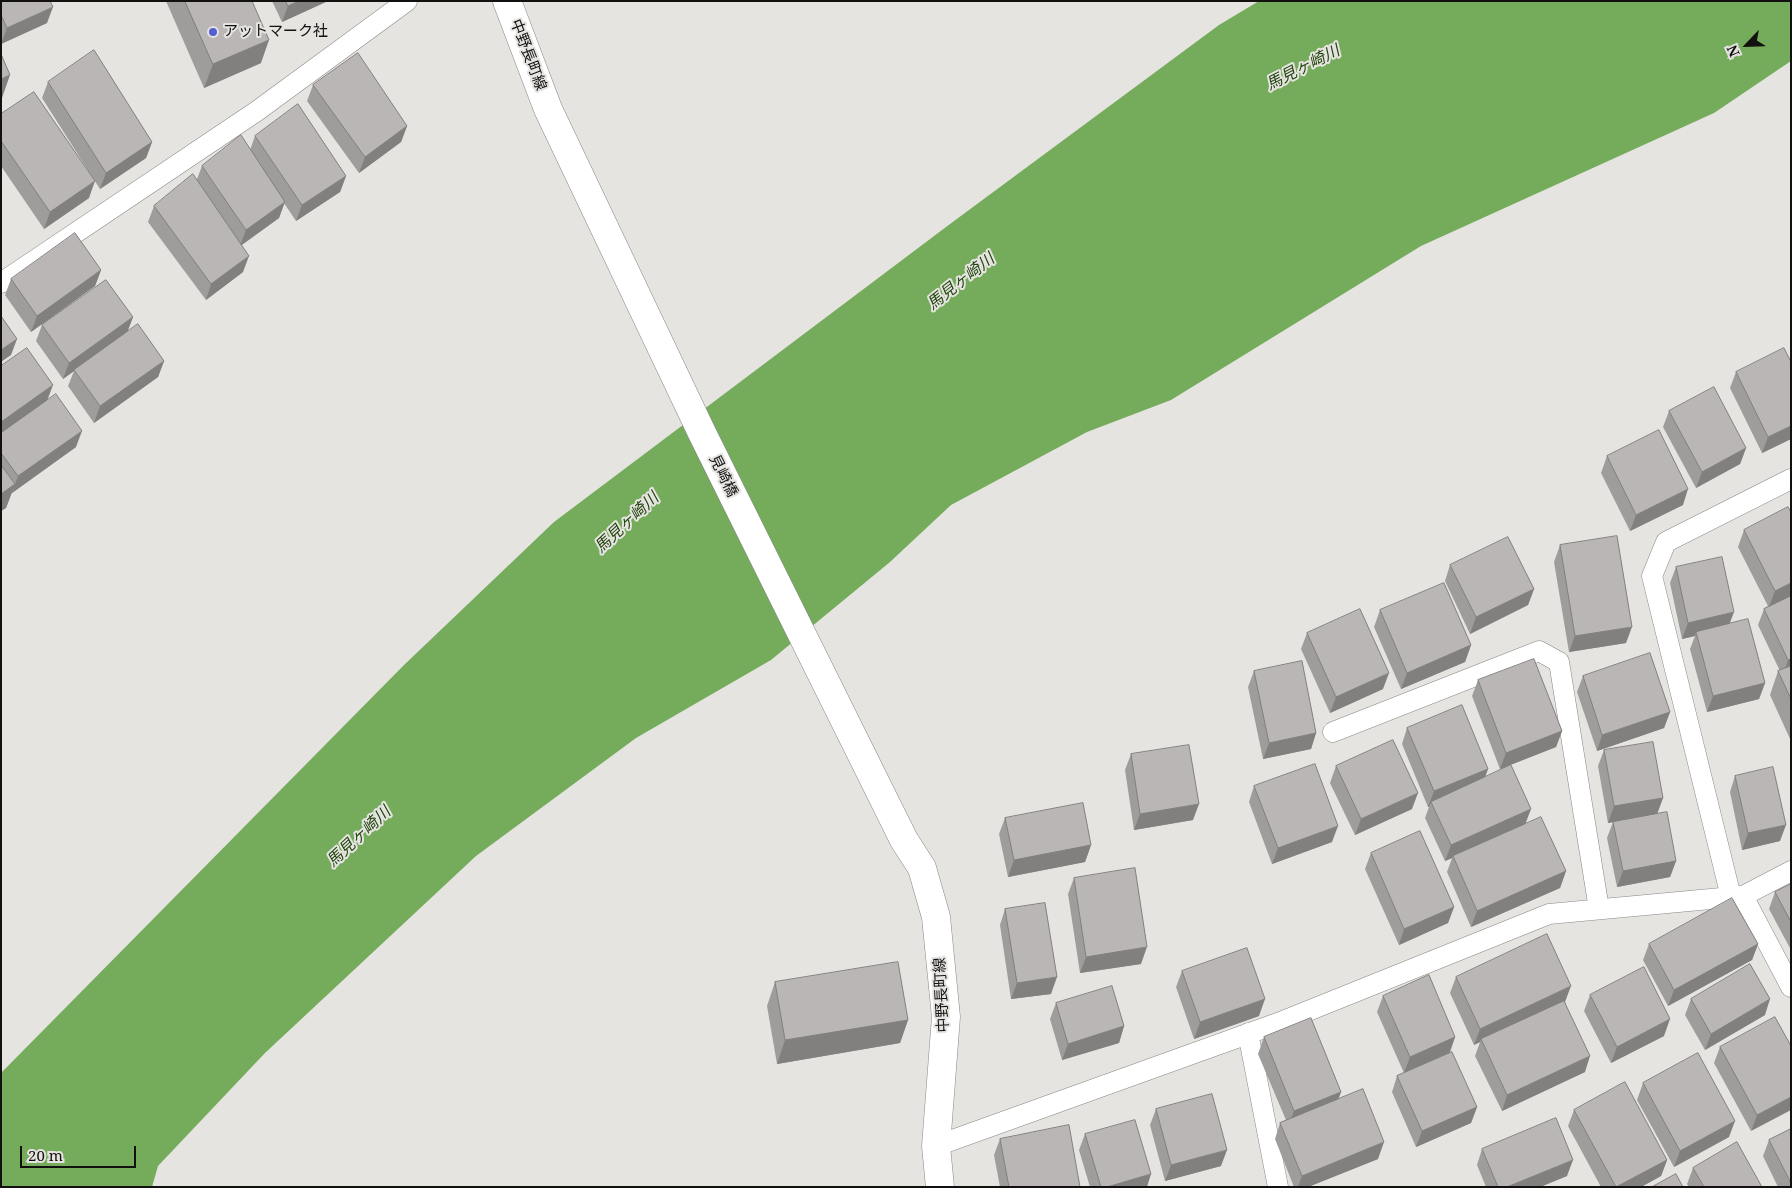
<!DOCTYPE html>
<meta charset="utf-8">
<style>
body{margin:0}
#map{position:relative;width:1792px;height:1188px;overflow:hidden;background:#e6e4e1;font-family:"Noto Serif",serif}
canvas{display:block}
.frame{position:absolute;inset:0;border:2px solid #121110;pointer-events:none}
.north{position:absolute;left:1722px;top:20px;width:50px;height:50px;-webkit-text-stroke:4px #e6e4e1;paint-order:stroke;rotate:246deg;font-size:14px;font-weight:700;line-height:20px;text-align:center;color:#121110}
.north::after{content:'';display:block;margin:auto;width:18px;height:22px;background:#121110;clip-path:polygon(50% 0,100% 100%,50% 72%,0 100%)}
.scale{position:absolute;left:20px;top:1146px;width:116px;height:22px;box-sizing:border-box;border:2px solid #121110;border-top:0;padding-left:6px;font-size:15px;line-height:18px;white-space:nowrap;color:#121110;-webkit-text-stroke:4px #e6e4e1;paint-order:stroke}
</style>
<div id="map">
<canvas width="1792" height="1188"></canvas>
<div class="frame"></div>
<div class="north">N</div>
<div class="scale">20 m</div>
</div>
<script>
const c = document.querySelector('canvas').getContext('2d');
c.lineJoin = 'round';
function fill(path, color) { c.fillStyle = color; c.fill(path, 'evenodd'); }
function trace(path, color, width, dash) { c.strokeStyle = color; c.lineWidth = width; c.lineCap = dash ? 'butt' : 'round'; c.setLineDash(dash || []); c.stroke(path); }
function write(font, color, halo, rows, align = 'center') {
  c.font = font + ' "Noto Serif","Noto Sans JP",serif'; c.lineWidth = 4; c.setLineDash([]); c.textBaseline = 'middle'; c.strokeStyle = halo; c.fillStyle = color; for (const [text, x, y, turn = 0] of rows) {
    c.save(); c.translate(x, y); c.rotate((+turn || 0) * Math.PI / 180); c.textAlign = isNaN(turn) ? turn : align; if (halo) c.strokeText(text, 0, 0); c.fillText(text, 0, 0); c.restore();
  }
}
fill(new Path2D(`
 M1259,1H1791V61L1714,113L1421,246L1171,400L1087,432L951,505L890,562L771,660L636,738L476,856L265,1053L158,1166L152,1187H1V1073L404,665L554,522L950,224L1219,25Z`), '#75ac5c');
const service = new Path2D(`
 M1,283L257,111L407,1
 M1333,732L1539,651L1559,662L1599,909
 M1743,896L1791,987
 M1731,897L1652,576L1666,542L1791,479
 M1248,1033L1278,1187
 M936,1146L1278,1023L1549,914L1743,896L1791,871`);
const secondary = new Path2D(`
 M507,1L548,109L702,433L904,840L922,868L936,917L946,1017L936,1146L940,1187`);
trace(service, '#898785', 21);
trace(secondary, '#898785', 29);
trace(service, '#fff', 20);
trace(secondary, '#fff', 28);
fill(new Path2D(`
 M1,1L47,23L1,44Z
 M166,1H252L261,63L204,88Z
 M272,1H328L282,22Z
 M48,82L152,142L146,158L100,189L42,98Z
 M313,85L407,126L401,142L359,173L307,101Z
 M1,114L89,198L44,229L1,166Z
 M255,136L346,176L340,192L296,221L284,203L279,218L242,245L243,272L206,300L148,222L154,206L197,179L202,166L250,150Z
 M101,270L95,286L31,332L5,295L11,279Z
 M133,317L127,332L164,361L158,377L94,423L68,386L74,371L63,379L36,341L42,325Z
 M1791,362V439L1762,453L1730,388L1736,372Z
 M1,366L47,400L76,447L12,493V492L6,508L1,511Z
 M1669,411L1746,448L1740,464L1696,488L1663,427Z
 M1607,456L1683,505L1630,531L1601,473Z
 M1791,512V741L1770,695L1778,671H1780L1758,625L1764,609L1768,606L1738,547L1744,530Z
 M1560,545L1626,643L1569,652L1554,562Z
 M1450,565L1534,589L1528,605L1470,634L1445,581Z
 M1676,567L1730,624L1765,683L1759,699L1707,712L1690,649L1695,636L1682,639L1670,583Z
 M1380,610L1471,645L1465,662L1401,689L1374,627Z
 M1307,633L1383,689L1330,713L1301,649Z
 M1254,671L1316,733L1311,749L1263,759L1248,687Z
 M1583,676L1670,712L1664,728L1597,751L1577,692Z
 M1478,680L1562,731L1556,747L1500,769L1472,696Z
 M1407,728L1488,769L1485,777L1566,871L1560,888L1471,927L1447,872L1452,858L1445,861L1425,818L1429,807H1428L1402,744Z
 M1604,750L1663,798L1657,814L1608,823L1598,766Z
 M1131,754L1193,820L1134,830L1125,770Z
 M1336,766L1412,809L1355,835L1330,783Z
 M1735,776L1780,841L1742,850L1730,792Z
 M1254,786L1332,842L1272,864L1249,802Z
 M1005,818L1091,845L1085,862L1008,877L999,834Z
 M1613,822L1676,861L1670,877L1617,887L1607,838Z
 M1371,853L1454,907L1448,923L1399,945L1365,869Z
 M1074,878L1141,964L1080,973L1068,894Z
 M1791,884V950L1769,909L1775,892Z
 M1005,909L1051,994L1011,999L1000,925Z
 M1649,944H1758L1752,960L1668,1006L1643,960Z
 M1182,971L1259,1016L1194,1039L1176,987Z
 M1456,977L1565,1002L1585,1072L1502,1111L1475,1056L1480,1042L1474,1045L1450,993Z
 M775,982L908,1020L900,1043L777,1064L767,1006Z
 M1590,995L1664,1036L1611,1063L1584,1011Z
 M1383,996L1455,1037L1450,1053L1477,1107L1471,1123L1416,1147L1392,1092L1397,1076L1404,1073L1377,1012Z
 M1691,999L1765,1015L1705,1050L1685,1015Z
 M1056,1003L1124,1026L1119,1043L1062,1060L1050,1019Z
 M1264,1037L1341,1092L1338,1099L1378,1159L1308,1187H1294L1275,1139L1280,1123L1286,1120L1258,1054Z
 M1791,1046L1751,1131L1714,1063L1720,1047Z
 M1643,1083L1729,1137L1674,1167L1637,1100Z
 M1156,1109L1221,1166L1165,1181L1150,1125Z
 M1574,1110L1667,1160L1661,1176L1641,1187H1601L1568,1126Z
 M1791,1129V1187H1778L1763,1156L1769,1140Z
 M1085,1134L1147,1187H1090L1079,1150Z
 M1000,1139L1080,1187H1000L994,1155Z
 M1482,1149L1567,1176L1540,1187H1486L1477,1165Z
 M1693,1168L1762,1187H1689L1687,1184Z`), '#9f9d9c');
fill(new Path2D(`
 M299,1H328L282,22L288,6Z
 M53,7L47,23L1,44L7,28Z
 M269,40L261,63L204,88L213,64Z
 M10,75L2,98H1V79Z
 M407,126L401,142L359,173L365,157Z
 M152,142L146,158L100,189L106,173Z
 M346,176L340,192L296,221L302,205Z
 M95,181L89,198L44,229L50,212Z
 M285,202L279,218L240,246L246,230Z
 M249,256L243,272L206,300L211,284Z
 M101,270L95,286L31,332L37,316Z
 M133,317L127,333L74,370V371L63,379L69,363Z
 M17,339L11,355L1,362V350Z
 M164,361L158,377L94,423L100,406Z
 M53,385L47,401L1,434V422Z
 M1791,426V439L1762,453L1768,437Z
 M82,431L76,447L12,493L18,476Z
 M1746,448L1740,464L1696,488L1702,472Z
 M15,484L6,508L1,511V494Z
 M1688,489L1683,505L1630,531L1636,515Z
 M1791,583V596L1769,607L1775,591Z
 M1534,589L1528,605L1470,634L1476,617Z
 M1734,612L1728,628L1696,632L1695,636L1682,639L1688,623Z
 M1632,627L1626,643L1569,652L1575,636Z
 M1471,645L1465,662L1401,689L1407,673Z
 M1791,659V672L1783,676L1788,660Z
 M1389,673L1383,689L1330,713L1336,697Z
 M1765,683L1759,699L1707,712L1713,696Z
 M1670,712L1664,728L1597,751L1602,735Z
 M1562,731L1556,747L1500,769L1506,753Z
 M1316,733L1311,749L1263,759L1269,743Z
 M1488,769L1482,785L1431,802L1429,807H1428L1434,791Z
 M1418,793L1412,809L1355,835L1361,819Z
 M1663,798L1657,814L1608,823L1614,806Z
 M1199,804L1193,820L1134,830L1140,814Z
 M1531,809L1525,825L1453,856L1452,858L1445,861L1451,845Z
 M1786,825L1780,841L1742,850L1748,833Z
 M1338,826L1332,842L1272,864L1278,848Z
 M1091,845L1085,862L1008,877L1014,860Z
 M1676,861L1670,877L1617,887L1623,871Z
 M1566,871L1560,888L1471,927L1477,911Z
 M1454,907L1448,923L1399,945L1404,929Z
 M1758,944L1752,960L1668,1006L1674,990Z
 M1147,947L1141,964L1080,973L1086,957Z
 M1057,977L1051,994L1011,999L1017,983Z
 M1571,986L1565,1002L1481,1039L1480,1042L1474,1045L1480,1029Z
 M1265,999L1259,1016L1194,1039L1200,1022Z
 M1770,999L1765,1015L1705,1050L1711,1034Z
 M1670,1019L1664,1036L1611,1063L1617,1047Z
 M908,1020L900,1043L777,1064L785,1040Z
 M1124,1026L1119,1043L1062,1060L1068,1044Z
 M1455,1037L1449,1053L1404,1073L1410,1057Z
 M1590,1056L1585,1072L1502,1111L1507,1095Z
 M1341,1092L1335,1108L1288,1127L1294,1111Z
 M1791,1097V1110L1751,1131L1757,1115Z
 M1477,1107L1471,1123L1416,1147L1422,1131Z
 M1735,1121L1729,1137L1674,1167L1680,1151Z
 M1384,1142L1378,1159L1308,1187H1298L1302,1176Z
 M1227,1150L1221,1166L1165,1181L1171,1165Z
 M1573,1160L1567,1176L1540,1187H1507Z
 M1667,1160L1661,1176L1641,1187H1617Z
 M1151,1174L1147,1187H1107Z`), '#827f7f');
const building = new Path2D(`
 M1,1H50L53,7L7,28L1,15Z
 M185,1H252L269,40L213,64Z
 M286,1H299L288,6Z
 M94,50L152,142L106,173L48,82Z
 M358,53L407,126L365,157L313,85Z
 M1,54L10,75L1,79Z
 M34,92L95,181L50,212L1,141V114Z
 M298,104L346,176L302,205L255,136Z
 M241,135L285,202L246,230L202,166Z
 M193,174L249,256L211,284L154,206Z
 M75,233L101,270L37,316L11,279Z
 M106,280L133,317L69,363L42,325Z
 M1,316L17,339L1,350Z
 M138,324L164,361L100,406L74,370Z
 M27,348L53,385L1,422V366Z
 M1784,348L1791,362V426L1768,437L1736,372Z
 M1714,387L1746,448L1702,472L1669,411Z
 M56,394L82,431L18,476L1,453V433Z
 M1659,430L1688,489L1636,515L1607,456Z
 M1,465L15,484L1,494Z
 M1788,507L1791,512V583L1775,591L1744,530Z
 M1617,536L1632,627L1575,636L1560,545Z
 M1508,537L1534,589L1476,617L1450,565Z
 M1722,557L1734,612L1688,623L1676,567Z
 M1444,583L1471,645L1407,673L1380,610Z
 M1791,596V659L1788,660L1764,609Z
 M1360,609L1389,673L1336,697L1307,633Z
 M1748,619L1765,683L1713,696L1696,632Z
 M1650,653L1670,712L1602,735L1583,676Z
 M1534,659L1562,731L1506,753L1478,680Z
 M1302,661L1316,733L1269,743L1254,671Z
 M1791,666V699L1778,671Z
 M1462,705L1488,769L1434,791L1407,728Z
 M1393,740L1418,793L1361,819L1336,766Z
 M1653,742L1663,798L1614,806L1604,750Z
 M1189,745L1199,804L1140,814L1131,754Z
 M1315,764L1338,826L1278,848L1254,786Z
 M1511,765L1531,809L1451,845L1431,802Z
 M1773,767L1786,825L1748,833L1735,776Z
 M1083,803L1091,845L1014,860L1005,818Z
 M1667,812L1676,861L1623,871L1613,822Z
 M1541,817L1566,871L1477,911L1453,856Z
 M1420,831L1454,907L1404,929L1371,853Z
 M1135,868L1147,947L1086,957L1074,878Z
 M1791,884V922L1775,892Z
 M1732,898L1758,944L1674,990L1649,944Z
 M1045,903L1057,977L1017,983L1005,909Z
 M1547,934L1571,986L1480,1029L1456,977Z
 M1247,948L1265,999L1200,1022L1182,971Z
 M898,962L908,1020L785,1040L775,982Z
 M1750,964L1770,999L1711,1034L1691,999Z
 M1644,967L1670,1019L1617,1047L1590,995Z
 M1429,975L1455,1037L1410,1057L1383,996Z
 M1112,986L1124,1026L1068,1044L1056,1003Z
 M1564,1001L1590,1056L1507,1095L1481,1039Z
 M1775,1017L1791,1046V1097L1757,1115L1720,1047Z
 M1311,1018L1341,1092L1294,1111L1264,1037Z
 M1452,1052L1477,1107L1422,1131L1397,1076Z
 M1698,1053L1735,1121L1680,1151L1643,1083Z
 M1625,1082L1667,1160L1616,1187L1574,1110Z
 M1363,1089L1384,1142L1302,1176L1280,1123Z
 M1212,1094L1227,1150L1171,1165L1156,1109Z
 M1556,1118L1573,1160L1507,1187H1498L1482,1149Z
 M1135,1120L1151,1174L1107,1187H1101L1085,1134Z
 M1069,1125L1080,1187H1009L1000,1139Z
 M1791,1129V1183L1769,1140Z
 M1737,1142L1762,1187H1704L1693,1168Z
 M1676,1174L1683,1187H1652Z`);
fill(building, '#b9b6b5');
trace(building, '#827f7f', 1);
for (const [x, y, r, color] of [
 [213,32,5,"#565ed5"]
]) { const dot = new Path2D(); dot.arc(x, y, r, 0, 2 * Math.PI); c.fillStyle = color; c.fill(dot); trace(dot, '#e6e4e1', 2); }
write('15px', '#121110', '#e6e4e1', [
 ["アットマーク社",223,32]
], 'left');
write('15px', '#121110', '#e6e4e1', [
 ["中野長町線",528,55,69],
 ["見崎橋",723,476,64],
 ["中野長町線",942,995,-93]
]);
write('italic 16px', '#20440c', '#e6e4e1', [
 ["馬見ヶ崎川",1303,68,-27],
 ["馬見ヶ崎川",961,282,-38],
 ["馬見ヶ崎川",627,523,-43],
 ["馬見ヶ崎川",359,837,-43]
]);
</script>
